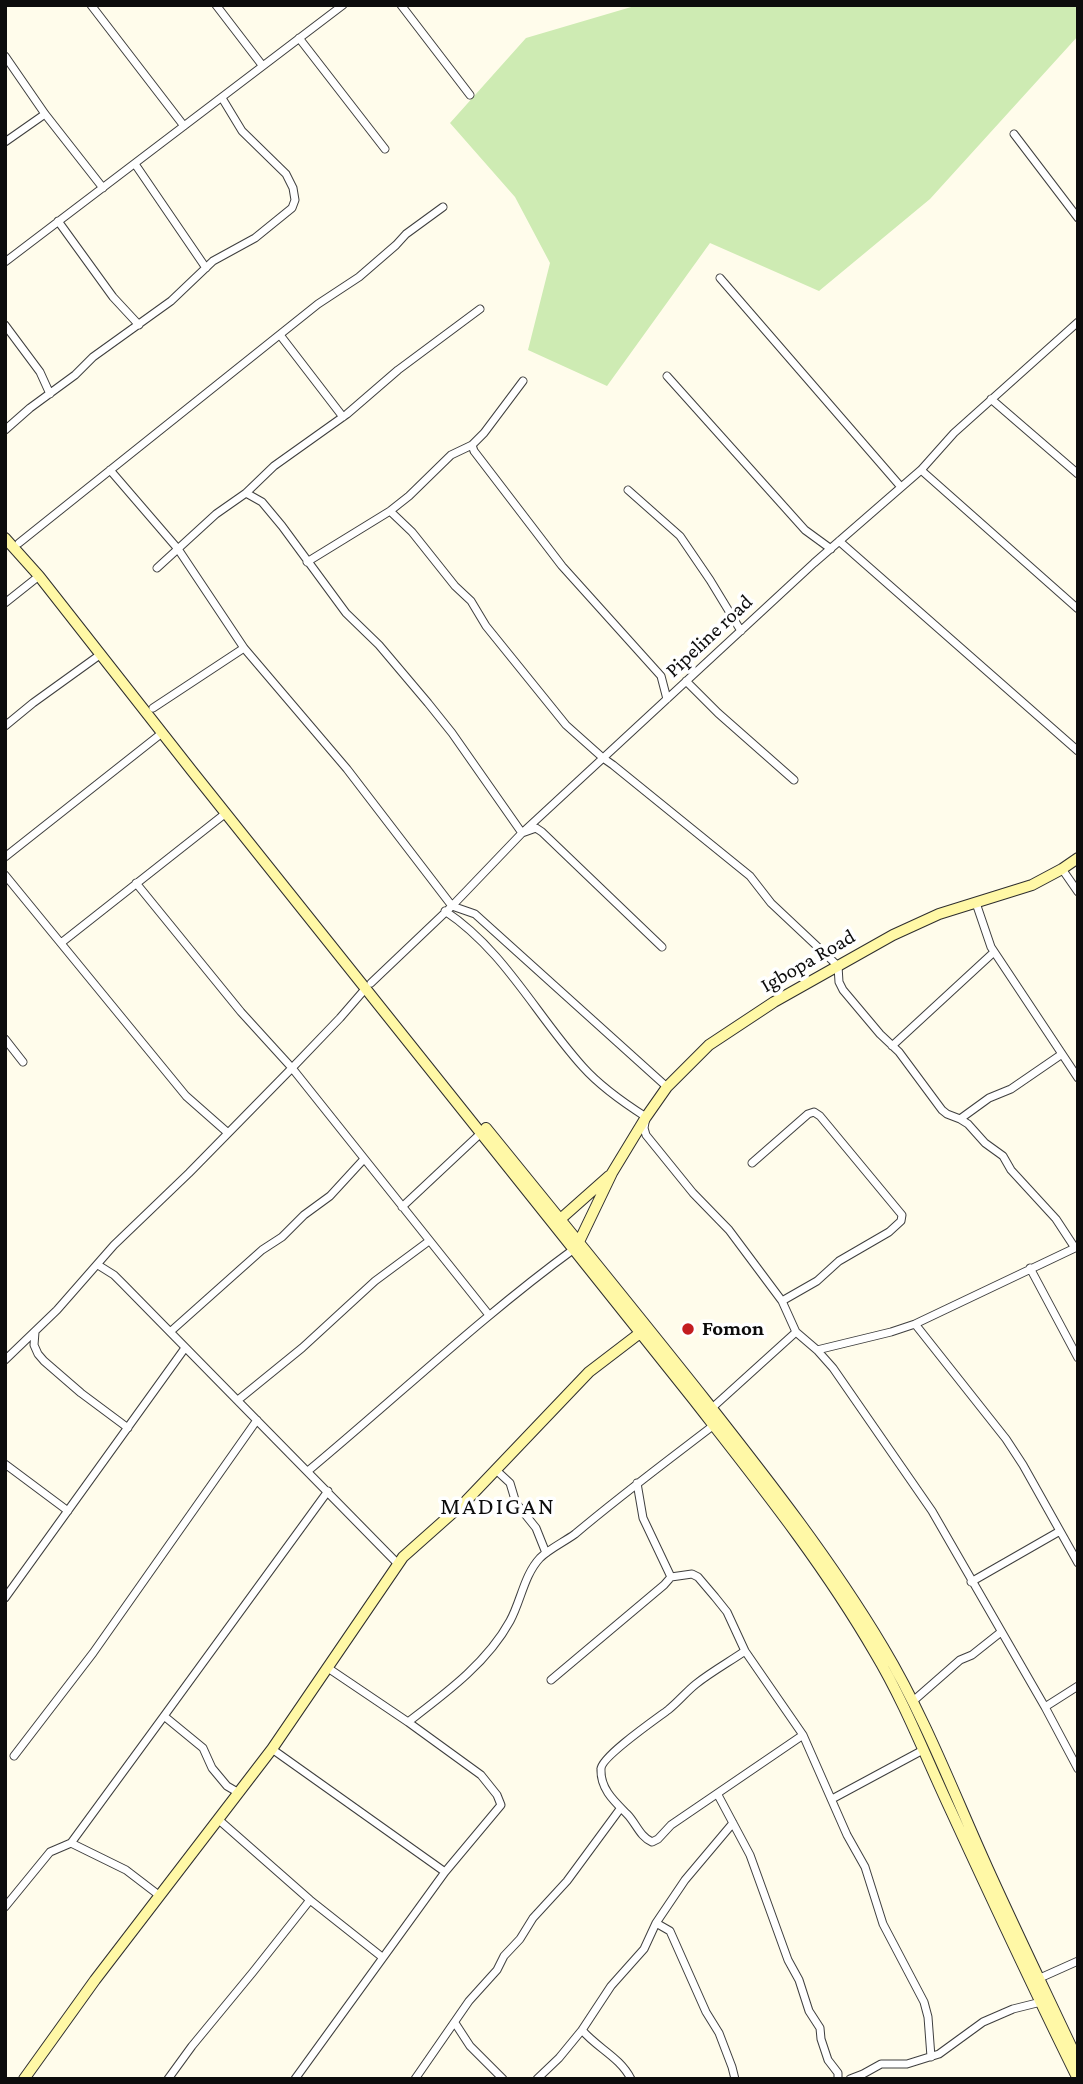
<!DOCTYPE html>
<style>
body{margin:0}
#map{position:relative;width:1083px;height:2084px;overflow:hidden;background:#fffceb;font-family:"Crimson Pro",serif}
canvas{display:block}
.frame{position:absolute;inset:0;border:7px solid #0c0c0c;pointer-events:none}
</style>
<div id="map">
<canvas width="1083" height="2084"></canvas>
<div class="frame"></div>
</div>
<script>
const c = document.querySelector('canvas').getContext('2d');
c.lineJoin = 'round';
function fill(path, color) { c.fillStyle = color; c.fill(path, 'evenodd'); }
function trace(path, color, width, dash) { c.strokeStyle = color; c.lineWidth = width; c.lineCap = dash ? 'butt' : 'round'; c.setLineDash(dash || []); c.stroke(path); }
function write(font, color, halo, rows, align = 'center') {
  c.font = font + ' "Crimson Pro",serif'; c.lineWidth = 7; c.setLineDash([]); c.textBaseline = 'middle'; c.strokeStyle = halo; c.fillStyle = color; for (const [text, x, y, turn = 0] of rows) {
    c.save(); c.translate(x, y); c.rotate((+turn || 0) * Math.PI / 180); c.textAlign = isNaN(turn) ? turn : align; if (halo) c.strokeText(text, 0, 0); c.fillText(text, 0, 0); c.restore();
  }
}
fill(new Path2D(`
 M638,5H1078V36L930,199L819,291L710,243L607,386L528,350L550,263L515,197L450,123L526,38Z`), '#ceebb3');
const street = new Path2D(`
 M91,5L184,126
 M216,5L262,65
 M401,5L470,95
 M299,38L385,149
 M5,56L45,114L103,188
 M1014,134L1078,218
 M5,142L45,114
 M135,164L206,268
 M58,221L113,297L139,325
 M5,262L343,5
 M720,278L901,487
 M5,325L40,372L50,394
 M280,335L343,417
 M667,376L805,530L831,549
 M991,399L1078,474
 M5,430L30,408L75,375L93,357L171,301L213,261L255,238L292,208L295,200L293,188L286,174L242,131L222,98
 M472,445L474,451L562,566L661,676L667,699
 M110,470L178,549L244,648L347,769L452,906L475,914L667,1087
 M921,470L1078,609
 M628,490L680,536L710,580L741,631
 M246,493L262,502L282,526L346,613L379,645L428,703L452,733L522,833L536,828L542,832L662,947
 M390,511L412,532L455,586L471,601L486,626L566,725L603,758L613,765L750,876L771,903L838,966L839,982L843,990L880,1034L899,1052L942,1110L947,1114L960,1119L968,1124L985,1143L1003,1156L1011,1170L1056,1219L1075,1248
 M839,541L1078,751
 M19,543L318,304L359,277L396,245L406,234L443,207
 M307,562L390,511L409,496L451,455L472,445L484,433L523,381
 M157,568L216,514L246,493L274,466L347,414L398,370L480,309
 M5,603L39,576
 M686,681L718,713L794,780
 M153,708L244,648
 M5,726L33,703L101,654
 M5,857L162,733
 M1062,869L1078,892
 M5,875L186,1096L228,1133
 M136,883L241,1012L292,1068L489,1315
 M976,903L991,947L1078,1078
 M445,911C504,950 536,1015 583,1067C600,1086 624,1103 646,1117L644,1128L646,1135L693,1193L729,1230L782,1301L796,1332L817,1350L833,1368L932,1511L1045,1707L1078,1769
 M61,943L226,813
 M371,983L452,906L522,833L814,563L921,470L954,433L1078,322
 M5,1039L23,1062
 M892,1046L994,952
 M960,1119L989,1098L1011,1089L1062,1054
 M752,1163L808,1114L814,1112L820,1116L902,1215L901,1221L889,1232L839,1261L817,1281L782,1301
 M402,1207L481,1133
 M98,1265L114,1275L124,1285L398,1564
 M1030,1268L1078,1358
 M915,1324L1006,1439L1023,1465L1078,1563
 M35,1332L34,1345L38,1354L44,1361L81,1393L128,1428
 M170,1332L262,1250L282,1237L304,1215L330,1196L364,1159
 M817,1350L891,1332L915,1324L1077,1247
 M5,1360L57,1310L114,1245L189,1173L292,1068L340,1018L366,988
 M238,1400L302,1348L375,1281L429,1241
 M712,1408L796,1332
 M5,1464L68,1511
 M496,1470L510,1483L516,1503L536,1528L546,1553
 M308,1471C397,1397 481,1317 574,1249
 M671,1577L692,1574L698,1577L715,1597L727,1612L745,1651L803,1735L847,1835L865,1867L883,1924L924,2002L928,2017L931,2057
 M971,1582L1060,1531
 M5,1598L185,1348
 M745,1651C729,1662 711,1672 696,1684C686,1692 678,1702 668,1710C656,1719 601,1757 601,1769C600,1789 615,1802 627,1814C636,1823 640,1837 652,1842L658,1839L671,1825L803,1735
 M551,1680L664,1585L671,1577L643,1518L637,1483
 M912,1702L960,1660L972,1655L1001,1632
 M1045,1707L1078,1686
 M164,1716L328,1491
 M408,1722C446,1693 487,1663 510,1621C521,1601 524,1575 540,1558C549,1549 564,1542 575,1534C620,1496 667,1461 714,1425
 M272,1749L445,1872
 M14,1756L93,1653L257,1420
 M718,1795L750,1855L788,1960L799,1980L809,2011L820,2028L821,2039L828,2060L838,2073V2079
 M832,1799L923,1750
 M219,1820L310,1900L382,1957
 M71,1843L164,1716L203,1748L212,1768L227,1786L239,1793
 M5,1907L50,1852L71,1843L126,1870L160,1896
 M656,1923L670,1931L706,2012L719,2033L732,2067L735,2079
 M1040,1978L1078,1961
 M455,2023L470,2046L503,2079
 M582,2030C597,2048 620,2057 631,2079
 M168,2079L192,2046L253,1972L310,1900
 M295,2079L445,1872L501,1805L497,1795L481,1775L408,1722L328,1668
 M415,2079L469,2001L497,1970L504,1956L520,1939L533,1918L567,1881L620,1809
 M537,2079L559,2058L582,2030L611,1986L644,1949L656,1923L685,1880L733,1823
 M850,2079L863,2074L881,2064H907L939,2054L983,2022L1013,2009L1041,2002`);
const secondary = new Path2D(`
 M5,538L39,576L192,771L693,1399C757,1481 823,1563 875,1653C905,1703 926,1758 951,1811C992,1900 1034,1990 1078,2079
 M486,1128C560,1219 634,1310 707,1402C769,1481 831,1560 883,1647C925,1717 954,1794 988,1869C1017,1933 1048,1997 1078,2061
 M556,1223L609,1176
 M577,1246L612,1173L646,1117L667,1087L709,1045L774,1002L893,935L939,914L1032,885L1062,869L1078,858
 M24,2079L95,1980L272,1749L403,1557L466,1501L589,1372L640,1333`);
trace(street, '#3f3f3f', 9);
trace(secondary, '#2e2e2e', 12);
trace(street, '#fff', 7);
trace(secondary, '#fff8a6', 10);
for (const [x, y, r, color] of [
 [688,1329,7,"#c31d20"]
]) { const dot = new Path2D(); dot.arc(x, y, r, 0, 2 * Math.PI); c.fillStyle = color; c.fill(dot); trace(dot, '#fff', 2.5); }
write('21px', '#0c0c0c', '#fff', [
 ["Pipeline road",709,636,-43],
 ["Igbopa Road",808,961,-30]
]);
write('bold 21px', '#0c0c0c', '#fff', [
 ["Fomon",702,1329]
], 'left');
c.letterSpacing = '2px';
write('24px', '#0c0c0c', '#fff', [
 ["MADIGAN",498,1507]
]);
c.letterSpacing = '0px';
</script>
